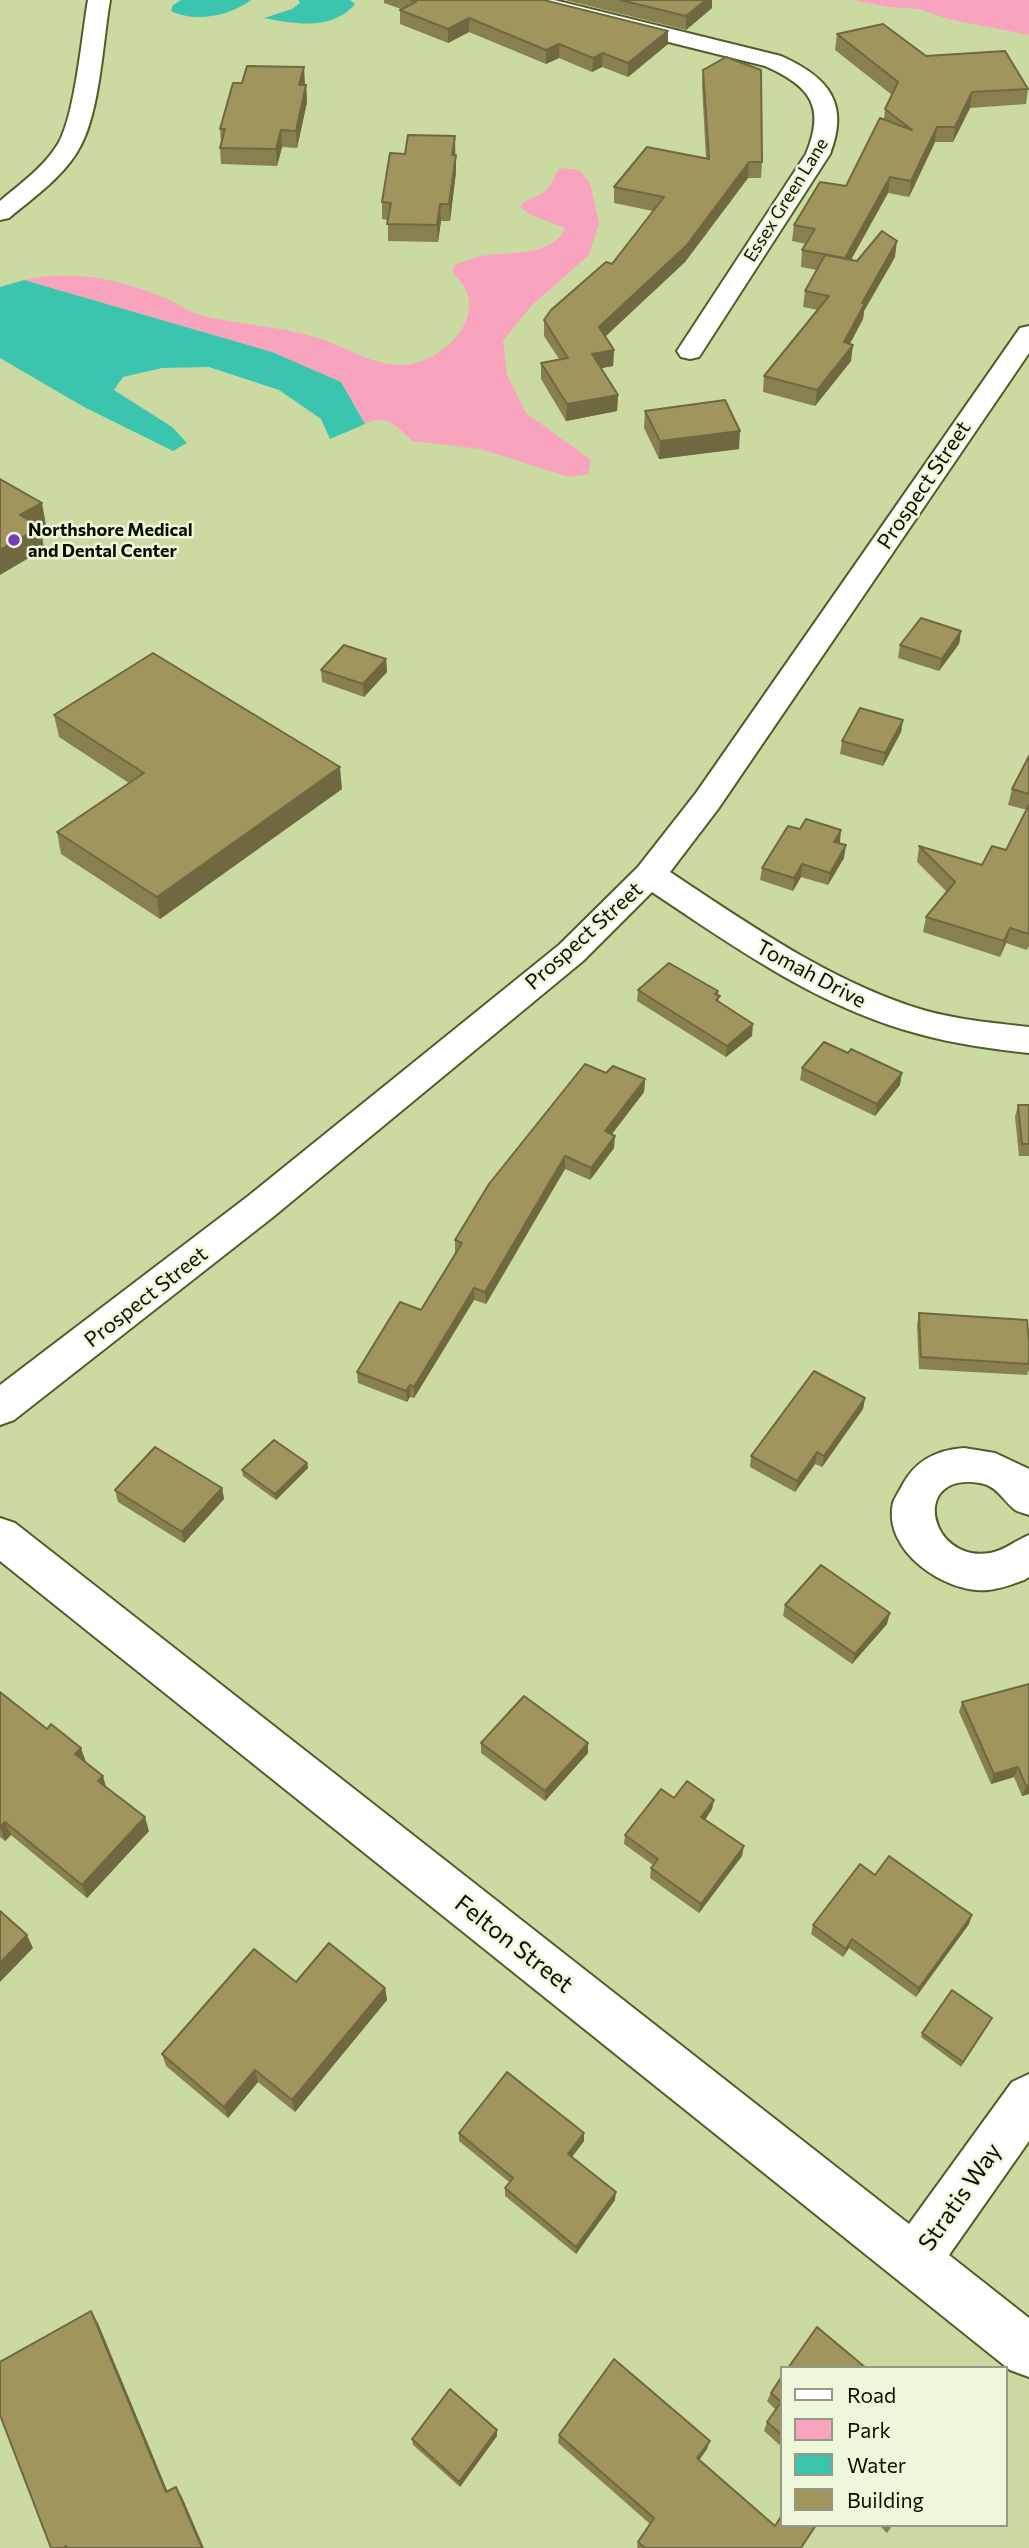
<!DOCTYPE html>
<style>
body{margin:0}
#map{position:relative;width:1029px;height:2548px;overflow:hidden;background:#cbdaa1;font-family:Commissioner,sans-serif}
canvas{display:block}
.legend{position:absolute;left:780px;top:2366px;width:228px;height:161px;box-sizing:border-box;background:#eff7db;border:2px solid #949a83;margin:0;padding:9px 12px;list-style:none;font-size:21px;color:#0b0f00}
.legend li{display:flex;align-items:center;gap:14px;height:35px}
.legend b{width:35px;border:2px solid #949a83}
</style>
<div id="map">
<canvas width="1029" height="2548"></canvas>
<ul class="legend">
<li><b style="height:9px;background:#fff"></b>Road</li>
<li><b style="height:19px;background:#f9a4be"></b>Park</li>
<li><b style="height:19px;background:#3bc5af"></b>Water</li>
<li><b style="height:19px;background:#9f955d"></b>Building</li>
</ul>
</div>
<script>
const c = document.querySelector('canvas').getContext('2d');
c.lineJoin = 'round';
function fill(path, color) { c.fillStyle = color; c.fill(path, 'evenodd'); }
function trace(path, color, width, dash) { c.strokeStyle = color; c.lineWidth = width; c.lineCap = dash ? 'butt' : 'round'; c.setLineDash(dash || []); c.stroke(path); }
function write(font, color, halo, rows, align = 'center') {
  c.font = font + ' Commissioner,sans-serif'; c.lineWidth = 5; c.setLineDash([]); c.textBaseline = 'middle'; c.strokeStyle = halo; c.fillStyle = color; for (const [text, x, y, turn = 0] of rows) {
    c.save(); c.translate(x, y); c.rotate((+turn || 0) * Math.PI / 180); c.textAlign = isNaN(turn) ? turn : align; if (halo) c.strokeText(text, 0, 0); c.fillText(text, 0, 0); c.restore();
  }
}
fill(new Path2D(`
 M853,0H1029V35L948,19L919,9L889,7Z
 M560,168L579,170L590,183L599,223L589,255L532,305L503,341L507,375L526,413L591,460L588,474L569,477L480,449L412,441C399,427 384,413 365,424L341,382L272,352L24,280C73,269 120,279 165,298C177,303 190,313 203,316C241,325 281,326 318,338C345,346 369,364 399,365C433,367 482,327 466,290C464,284 457,278 453,273L454,265C463,262 472,258 481,256C508,251 552,258 565,228L531,215L520,207C526,198 535,199 544,192C552,186 553,177 560,168Z`), '#f9a4be');
fill(new Path2D(`
 M181,0H251C230,16 195,23 171,11L173,5Z
 M298,0H350L355,4C332,31 295,24 264,18L292,9L300,3Z
 M24,280L272,352L341,382L365,424L330,439L321,419L279,390L209,367L162,368L123,377L114,390L172,427L187,443L173,451L84,407L0,358V287Z`), '#3bc5af');
const minor = new Path2D(`
 M88,0H110C103,41 100,109 81,145C66,175 34,197 9,218L0,220V201C20,184 44,167 58,144C75,115 82,35 88,0Z
 M517,0H554L781,56C828,77 850,103 830,154L699,357L690,359L681,357L677,351L806,154C826,106 810,86 765,66L520,5Z
 M1029,326V353L718,809L670,872C750,925 831,982 923,1010C958,1020 994,1023 1029,1027V1053C992,1049 955,1044 919,1034C820,1008 736,948 652,892L583,961L273,1217L14,1420L0,1425V1385L247,1197L559,945L638,867L696,793L1020,328Z
 M964,1448L995,1453L1029,1469V1515C1025,1513 1017,1512 1014,1509C1002,1499 997,1486 980,1483C909,1471 929,1563 990,1553C1004,1551 1016,1540 1029,1535V1577L1024,1580C1013,1584 1000,1589 988,1590C946,1594 882,1551 893,1503C895,1497 900,1490 903,1484C916,1460 937,1450 964,1448Z
 M0,1518L15,1523L909,2224L1012,2082L1029,2074V2141L949,2255L1029,2318V2377L1010,2370L0,1561Z`);
trace(minor, '#515d29', 4);
fill(minor, '#fff');
fill(new Path2D(`
 M384,0H543L668,44L628,77L602,67L592,72L559,58L546,64L469,32L448,43L400,24V10L401,9L384,3Z
 M565,0H712V8L686,30Z
 M837,34L926,56L1028,89L1026,104L970,108L953,142H935L909,197L888,193L851,260L857,261L895,257L864,311L863,319L850,344L851,361L815,406L763,392L764,376L818,310L803,307L805,291L817,270L801,267L802,250L806,244L792,241L794,225L846,186L884,119L885,109L892,95L835,50Z
 M703,70L762,162L761,178H748L685,262L605,337L614,350L613,366L601,368L618,395L617,411L566,421L541,379V363L559,359L544,336V320L612,264L653,211L614,203V187L706,159L702,85Z
 M304,85H306L307,102L297,148L282,147L277,166L221,164L220,148L221,142L220,129Z
 M455,136L456,172L450,221H441L438,242L388,241V220L382,219V202L405,154Z
 M645,411L739,449L659,459L644,428Z
 M961,631L959,644L939,671L898,658L900,645Z
 M386,659L387,672L364,697L322,682L321,670Z
 M54,715L342,789L160,919L61,854L57,832L129,783L59,737Z
 M903,720L901,732L883,766L840,754L842,741Z
 M1029,756V946L1027,950L1006,943L1000,957L923,932L926,917L947,892L917,862L919,846L982,865L1006,850L1027,810L1008,805L1012,789Z
 M800,829L840,842L839,843L844,858L828,885L801,877L793,891L760,880L762,868Z
 M638,990L718,991L719,1002L752,1036L726,1057L637,1001Z
 M802,1068L900,1085L875,1116L800,1080Z
 M606,1073L645,1079L644,1092L612,1134L614,1148L590,1180L565,1169L486,1304L474,1300L414,1398L410,1397L407,1402L358,1383L357,1372L421,1310L457,1252H455V1240Z
 M1018,1105H1029V1156H1019L1015,1117Z
 M919,1313L1029,1342V1370L1027,1375L919,1369L917,1325Z
 M865,1398L863,1409L822,1467L815,1464L795,1492L750,1467L751,1456Z
 M307,1463L308,1468L276,1500L243,1476L242,1470Z
 M222,1488L224,1499L184,1543L118,1502L115,1490Z
 M785,1605L887,1624L852,1664L783,1616Z
 M1029,1684V1794L1022,1796L1014,1777L991,1784L959,1712L962,1702Z
 M0,1692L47,1729L81,1748L85,1763L106,1787L149,1831L87,1898L11,1835L5,1841L0,1837Z
 M481,1743L588,1753L545,1801L481,1753Z
 M674,1798L714,1800L712,1809L705,1820L742,1856L699,1913L650,1878L651,1868L653,1865L624,1844L625,1835Z
 M875,1875L969,1924L916,1997L849,1948L843,1957L811,1934L813,1925Z
 M296,1982L385,1988L387,2000L295,2112L258,2082L228,2118L166,2066L162,2054Z
 M990,2022L961,2067L921,2037L922,2033Z
 M459,2133L584,2141L572,2157L615,2200L576,2254L505,2196V2188L509,2182L459,2141Z
 M782,2376V2447L764,2431L767,2422L776,2410L767,2401L771,2393Z
 M497,2430V2436L460,2487L413,2445L412,2439Z
 M559,2435L707,2449L699,2460L801,2548H637L638,2542L650,2524L558,2443Z
 M879,2525H893L887,2533Z`), '#898050');
fill(new Path2D(`
 M706,0H712V8L686,30V16Z
 M469,18V32L448,43V29Z
 M668,31V44L628,77V63Z
 M559,44V58L546,64V50Z
 M603,53L602,67L592,72L593,58Z
 M304,67L305,84L301,102L299,85Z
 M306,85L307,102L297,148L296,131Z
 M972,92L970,108L953,142L955,127Z
 M937,127L935,142L909,197L911,181Z
 M281,130L282,147L277,166L276,149Z
 M455,136V153L452,172V155Z
 M456,155V172L450,221L449,204Z
 M749,162L748,178L685,262L598,343L599,327Z
 M890,177L888,193L843,274L845,258Z
 M440,204L441,221L438,242L437,225Z
 M897,241L895,257L864,311L863,319L842,358L844,342L862,303Z
 M853,345L851,361L815,406L817,390Z
 M614,350L613,366L591,370L592,354Z
 M618,395L617,411L566,421L567,404Z
 M740,431L739,449L659,459L660,441Z
 M42,503L46,525L41,528L44,549L0,575V550L20,515Z
 M961,631L959,644L939,671L942,659Z
 M386,659L387,672L364,697L363,684Z
 M903,720L901,732L883,766L885,753Z
 M340,767L342,789L160,919L157,897Z
 M841,830L840,842L832,855L834,842Z
 M846,845L844,858L828,885L830,873Z
 M802,864L801,877L793,891L794,878Z
 M1010,928L1006,943L1000,957L1004,941Z
 M753,1024L752,1036L726,1057L727,1046Z
 M902,1073L900,1085L875,1116L877,1104Z
 M645,1079L644,1092L605,1143V1131Z
 M615,1136L614,1148L590,1180L591,1168Z
 M565,1156V1169L486,1304L485,1292Z
 M474,1288V1300L414,1398V1387Z
 M410,1385V1397L407,1402L406,1391Z
 M865,1398L863,1409L822,1467L824,1456Z
 M817,1452L815,1464L795,1492L797,1481Z
 M307,1463L308,1468L276,1500L275,1494Z
 M222,1488L224,1499L184,1543L182,1532Z
 M890,1613L887,1624L852,1664L855,1654Z
 M588,1743V1753L545,1801V1791Z
 M81,1748L86,1762L79,1769L75,1754Z
 M1018,1767L1014,1777L991,1784L994,1774Z
 M103,1776L107,1790L98,1781Z
 M1029,1785V1794L1022,1796L1026,1786Z
 M714,1800L712,1809L700,1827L701,1817Z
 M145,1817L149,1831L87,1898L82,1885Z
 M5,1822L11,1835L5,1841L0,1827Z
 M744,1846L742,1856L699,1913L701,1904Z
 M972,1915L969,1924L916,1997L919,1988Z
 M27,1935L33,1948L0,1982V1963Z
 M852,1939L849,1948L843,1957L846,1949Z
 M385,1988L387,2000L295,2112L292,2100Z
 M255,2070L258,2082L228,2118L224,2107Z
 M584,2133V2141L568,2162V2154Z
 M616,2192L615,2200L576,2254V2247Z
 M91,2311L98,2323L172,2502L166,2492Z
 M497,2430V2436L460,2487L459,2482Z
 M710,2441L707,2449L695,2466L697,2458Z
 M176,2487L182,2497L204,2548H202Z`), '#6f6841');
const building = new Path2D(`
 M411,0H544L668,31L628,63L603,53L593,58L559,44L546,50L469,18L448,29L400,10L416,2Z
 M620,0H706L686,16Z
 M883,24L926,56L1005,51L1028,89L972,92L955,127H937L911,181L890,177L845,258L802,250L815,229L794,225L820,182L846,186L880,118L912,130L885,109L898,82L837,34Z
 M726,57L761,70L762,162H749L686,246L599,327L614,350L592,354L618,395L567,404L541,363L568,358L544,320L551,310L606,262L612,264L664,197L614,187L647,147L709,159L703,70Z
 M247,66L304,67L299,85H306L296,131L281,130L276,149L220,148L225,129H220L233,83H242Z
 M408,135L455,136L452,155H456L449,204H440L437,225L387,224L391,203L382,202L390,153L405,154Z
 M882,231L897,241L862,303H865L844,342L853,345L817,390L764,376L829,296L805,291L825,255L857,261Z
 M725,400L740,431L660,441L645,411Z
 M0,479L42,503L20,515L40,527L0,550Z
 M921,618L961,631L942,659L900,645Z
 M344,645L386,659L363,684L321,670Z
 M153,653L340,767L157,897L57,832L144,773L54,715Z
 M860,708L903,720L885,753L842,741Z
 M1029,756V794L1012,789Z
 M1029,805V934L1010,928L1004,941L926,917L955,882L919,846L982,865L992,846L1006,850Z
 M806,819L841,830L834,842L846,845L830,873L802,864L794,878L762,868L788,826L800,829Z
 M669,963L718,991L715,994L720,996L716,1000L753,1024L727,1046L638,990Z
 M824,1042L848,1053L851,1049L902,1073L877,1104L802,1068Z
 M585,1064L606,1073L613,1066L645,1079L605,1131L615,1136L591,1168L565,1156L485,1292L474,1288L414,1387L410,1385L406,1391L357,1372L400,1302L421,1310L462,1243L455,1240L489,1184Z
 M1018,1105H1029V1144H1022Z
 M919,1313L1027,1320L1029,1342V1364L921,1357Z
 M814,1371L865,1398L824,1456L817,1452L797,1481L751,1456Z
 M274,1440L307,1463L275,1494L242,1470Z
 M155,1447L222,1488L182,1532L115,1490Z
 M821,1565L890,1613L855,1654L785,1605Z
 M1029,1684V1785L1026,1786L1018,1767L994,1774L962,1702Z
 M0,1692L47,1729L51,1724L81,1748L75,1754L103,1776L98,1781L145,1817L82,1885L5,1822L0,1827Z
 M524,1696L588,1743L545,1791L481,1743Z
 M687,1781L714,1800L701,1817L744,1846L701,1904L651,1868L658,1859L625,1835L661,1789L674,1798Z
 M889,1856L972,1915L919,1988L852,1939L846,1949L813,1925L860,1864L875,1875Z
 M0,1911L27,1935L0,1963Z
 M329,1943L385,1988L292,2100L255,2070L224,2107L162,2054L254,1949L296,1982Z
 M952,1990L992,2018L963,2062L922,2033Z
 M507,2072L584,2133L568,2154L616,2192L576,2247L505,2188L513,2178L459,2133Z
 M91,2311L166,2492L176,2487L202,2548H67L66,2546L63,2548H51L0,2415V2362Z
 M817,2327L866,2368H788Z
 M614,2359L710,2441L697,2458L775,2526L782,2515V2525H816L801,2548H645L638,2542L654,2518L559,2435Z
 M782,2376V2435L767,2422L781,2402L771,2393Z
 M450,2389L497,2430L459,2482L412,2439Z`);
fill(building, '#9f955d');
trace(building, '#6f6841', 2);
for (const [x, y, r, color] of [
 [14,540,7,"#713db4"]
]) { const dot = new Path2D(); dot.arc(x, y, r, 0, 2 * Math.PI); c.fillStyle = color; c.fill(dot); trace(dot, '#eff7db', 2.5); }
write('18px', '#0b0f00', '#eff7db', [
 ["Essex Green Lane",786,200,-58]
]);
write('bold 18px', '#0b0f00', '#eff7db', [
 ["Northshore Medical",28,530],
 ["and Dental Center",28,551]
], 'left');
write('21px', '#0b0f00', '#eff7db', [
 ["Prospect Street",924,485,-56],
 ["Prospect Street",584,936,-42],
 ["Tomah Drive",811,974,28],
 ["Prospect Street",146,1297,-38]
]);
write('24px', '#0b0f00', '#eff7db', [
 ["Felton Street",514,1944,38],
 ["Stratis Way",960,2197,-55]
]);
</script>
